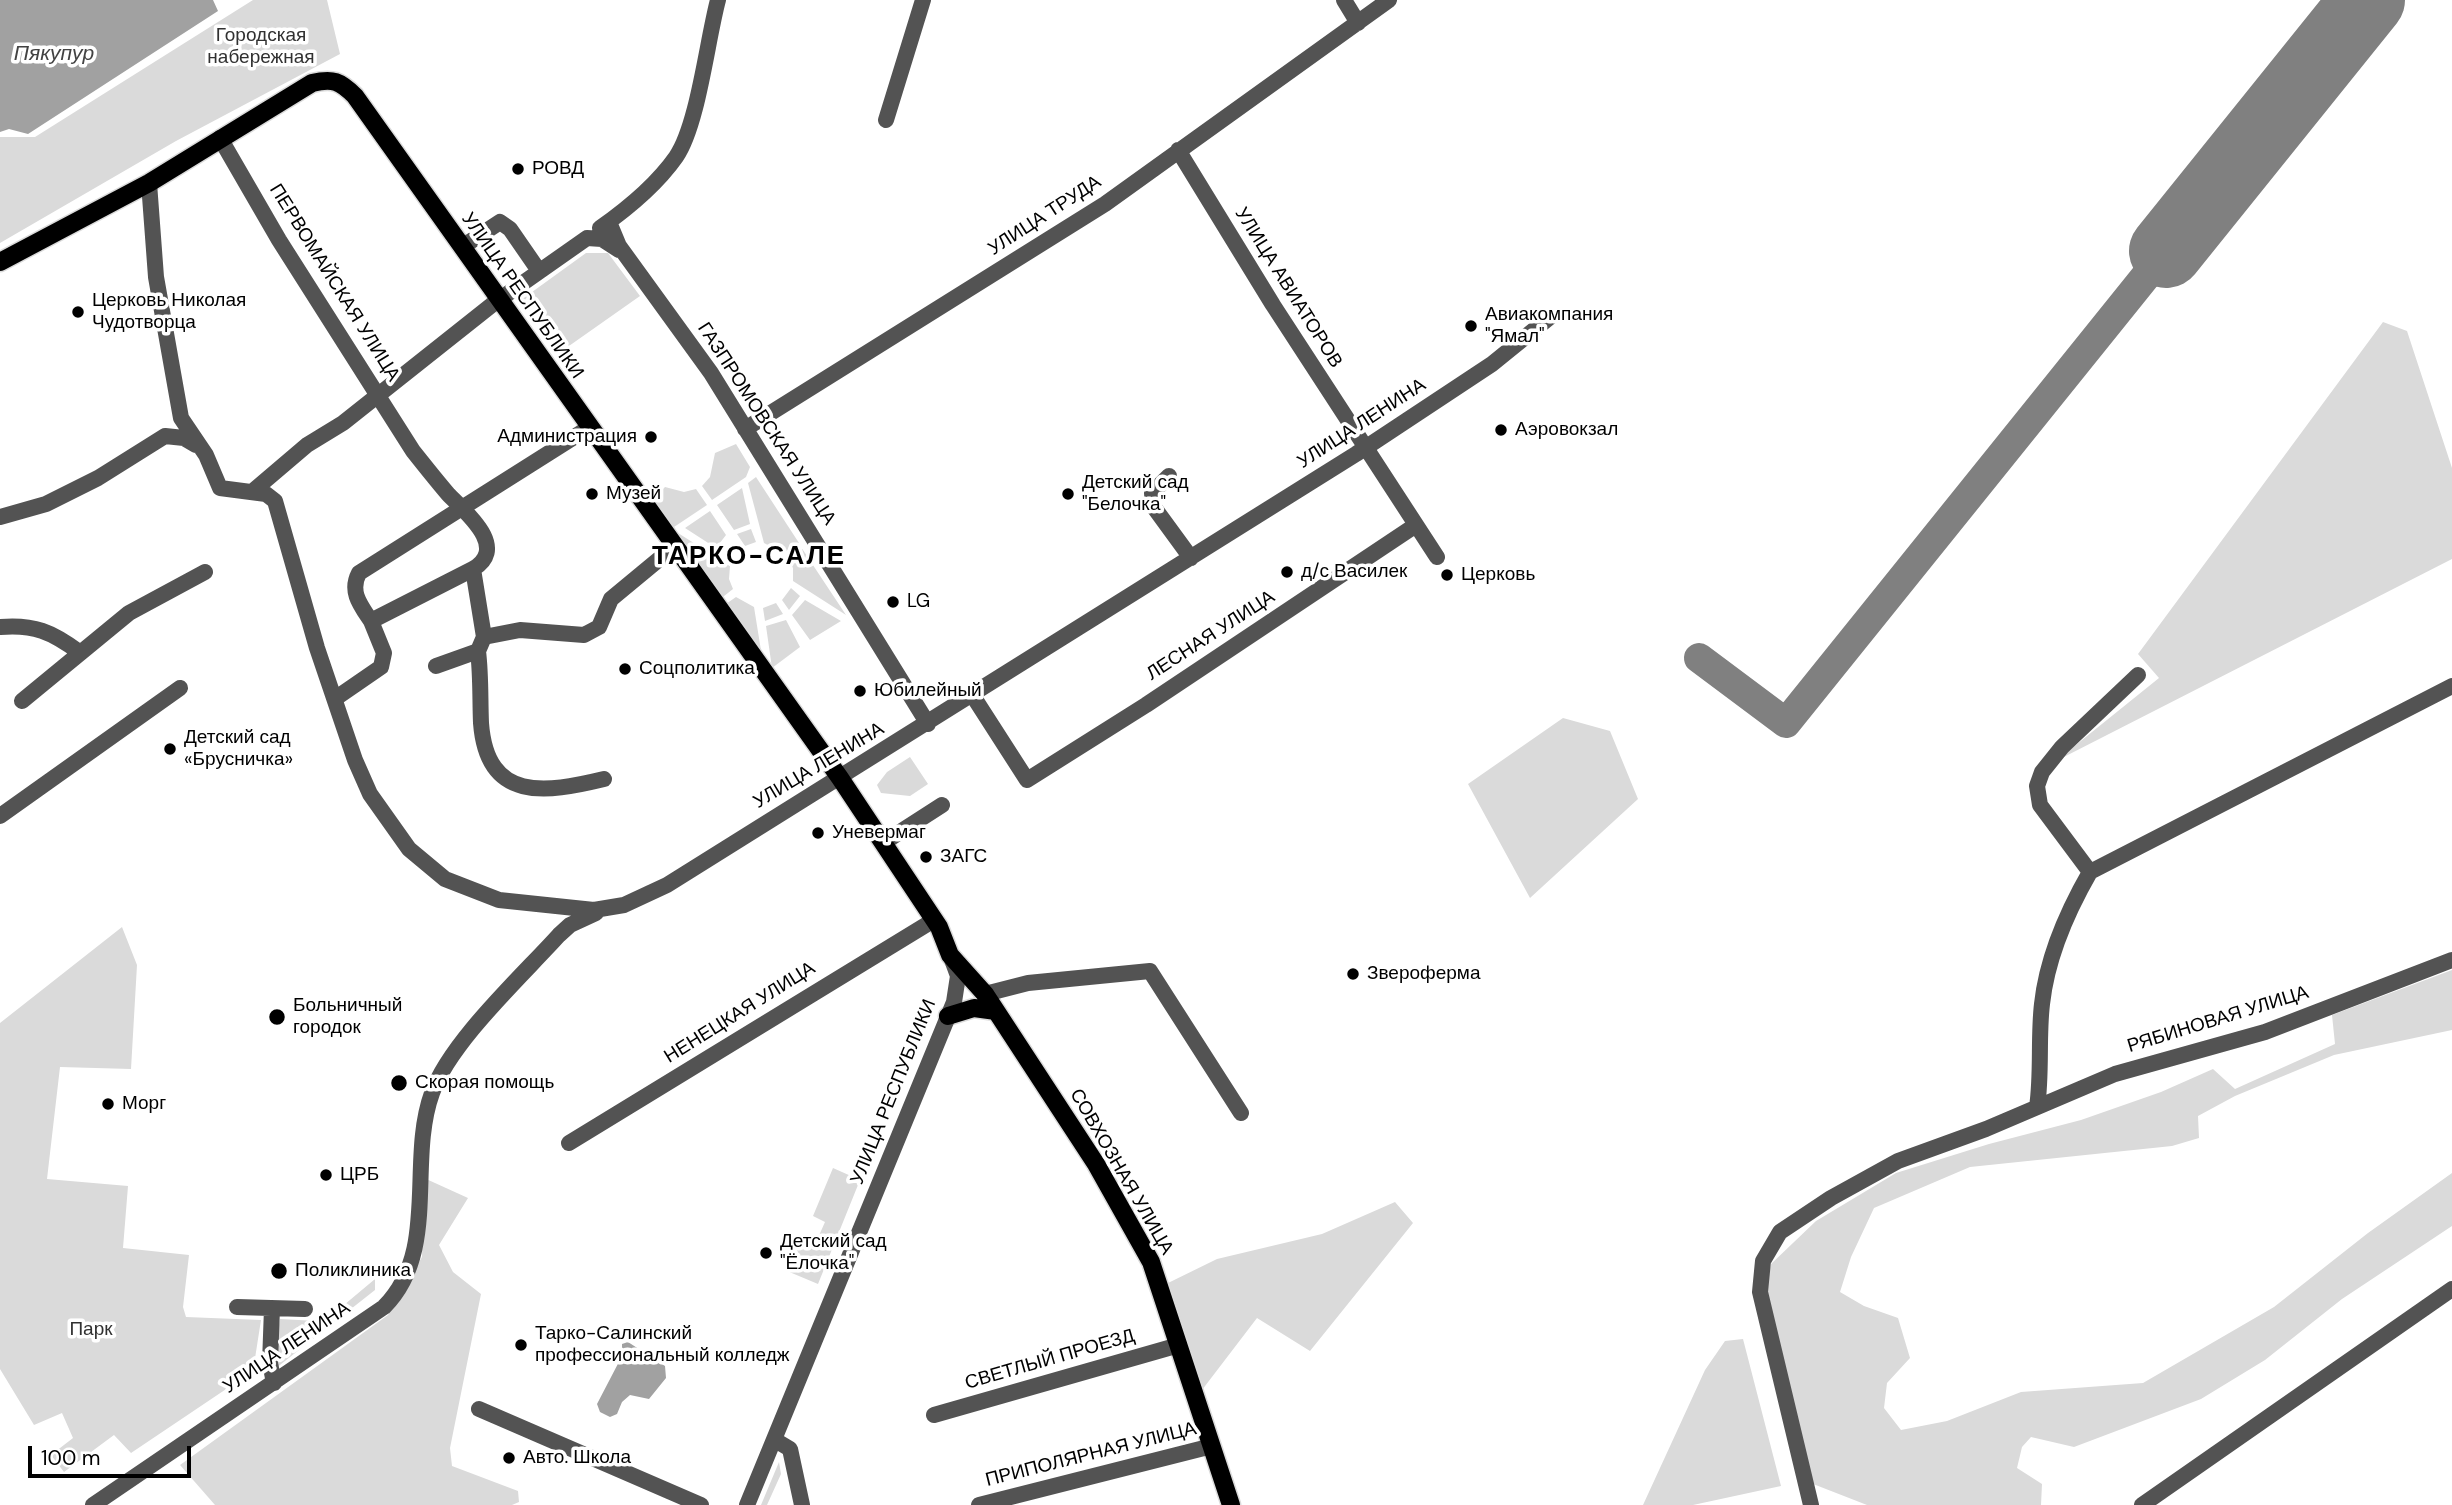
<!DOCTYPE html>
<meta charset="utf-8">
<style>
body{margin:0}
#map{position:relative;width:2452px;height:1505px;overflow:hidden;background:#fff;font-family:"DM Sans",sans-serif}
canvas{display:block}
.scale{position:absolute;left:28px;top:1446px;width:163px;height:32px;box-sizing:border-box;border:4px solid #000;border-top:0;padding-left:9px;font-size:21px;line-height:24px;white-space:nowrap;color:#000;-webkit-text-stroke:5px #fff;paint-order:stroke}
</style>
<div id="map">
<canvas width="2452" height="1505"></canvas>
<div class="scale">100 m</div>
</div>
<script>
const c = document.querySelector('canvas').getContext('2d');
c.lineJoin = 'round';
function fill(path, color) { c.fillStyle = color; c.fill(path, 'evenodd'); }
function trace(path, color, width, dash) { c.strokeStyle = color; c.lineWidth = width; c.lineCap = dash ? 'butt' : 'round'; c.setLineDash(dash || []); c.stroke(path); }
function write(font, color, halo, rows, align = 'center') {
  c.font = font + ' "DM Sans",sans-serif'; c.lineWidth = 7; c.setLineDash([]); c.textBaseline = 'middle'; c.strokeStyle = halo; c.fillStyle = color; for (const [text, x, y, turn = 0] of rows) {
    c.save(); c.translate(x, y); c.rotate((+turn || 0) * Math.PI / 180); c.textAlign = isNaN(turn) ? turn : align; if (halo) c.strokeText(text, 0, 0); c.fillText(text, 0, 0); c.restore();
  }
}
fill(new Path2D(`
 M253,0H327L340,54L176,141L0,243V137H35Z
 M586,253H608L640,296L559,353L521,300Z
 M2383,322L2407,331L2452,468V559L2056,761L2159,678L2138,654Z
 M736,444L750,467L746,477L712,500L702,486L710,477L715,453Z
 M756,477L799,543L783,553L764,543L748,483Z
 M665,487L684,492L696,489L707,505L674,527L665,526L650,503Z
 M742,488L750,524L734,530L717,505Z
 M710,511L726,535L716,548L685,528Z
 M751,529L756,542L745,546L737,534Z
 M678,533L730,566L729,579L733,589L719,600L674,536Z
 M803,549V550L846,615L793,581V568L789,560Z
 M791,588L800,596L789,610L782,600Z
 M736,597L754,607L763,663L723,606Z
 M805,600L841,621L810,640L792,615Z
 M776,603L783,614L765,621L763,608Z
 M786,620L800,647L772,668L766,626Z
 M1563,718L1610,731L1638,799L1530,898L1468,784Z
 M910,757L928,784L910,796L881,793L877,785L887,772Z
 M122,927L137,965L131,1069L60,1067L47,1179L128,1186L123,1248L189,1255L183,1307L186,1317L261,1320L253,1371L131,1453L114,1435L64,1472L51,1455L73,1438L62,1413L34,1425L0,1369V1023Z
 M2452,970V1030L2334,1055L2235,1096L2198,1116L2199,1138L2172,1146L1970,1167L1874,1208L1851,1257L1840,1292L1864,1306L1898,1318L1910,1358L1887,1383L1884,1408L1901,1430L1947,1421L2021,1392L2143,1383L2274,1307L2368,1233L2452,1173V1226L2342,1299L2265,1360L2201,1399L2074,1447L2031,1437L2022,1447L2017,1468L2042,1484L2041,1505H1867L1808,1482L1763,1297L1771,1264L1816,1221L1896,1173L1989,1144L2081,1120L2161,1092L2213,1069L2235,1089L2335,1044L2332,1015Z
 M833,1168L860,1180L818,1284L787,1271L804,1235L817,1240L825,1222L813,1216Z
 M424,1178L468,1198L439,1245L453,1272L481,1294L450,1448L452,1466L518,1491L519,1502L512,1505H215L180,1465L388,1315L422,1257Z
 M1395,1202L1413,1223L1310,1351L1257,1318L1202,1390L1166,1284L1217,1259L1322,1234Z
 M375,1279V1290L271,1372L280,1319L317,1321L338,1310Z
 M1743,1339L1781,1486L1693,1505H1643L1705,1370L1725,1341Z
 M779,1462L781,1474L767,1505H761Z`), '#dadada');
fill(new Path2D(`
 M0,0H213L218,11L28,134L9,129L0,132Z
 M628,1342L665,1366L666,1378L649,1399L630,1395L622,1402L617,1414L610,1417L600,1412L597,1404L622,1356V1344Z`), '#a1a1a1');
trace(new Path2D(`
 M1699,658L1786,723L2166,251`), '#808080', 30);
trace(new Path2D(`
 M2166,251L2368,0`), '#808080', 74);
const major = new Path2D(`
 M0,262L149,183L312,83C333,78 340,81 355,96L840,778L939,927L950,955L985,994L1096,1164L1151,1262L1231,1505
 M948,1016L974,1008L996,1011`);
trace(major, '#dbdbdb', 21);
trace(new Path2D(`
 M1344,0L1358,23
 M886,120L923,0
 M220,138L279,240L413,451C425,466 436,480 448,494C464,511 510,547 473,569
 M1178,150L1273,305L1437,557
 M149,183L156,277L181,418L206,455L220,488L266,494L275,501L317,648L355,760L370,794L409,849L445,879L499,900L594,910L624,905L667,885L1356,454L1492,364L1550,317
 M609,222L619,246L711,373L928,724
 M600,228C627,209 657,184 676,157C698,125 707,41 718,0
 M462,247L500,222L510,229L539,271
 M745,429L1105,204L1389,0
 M1169,476L1152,493L1153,506L1191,558
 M253,491L307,445L343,423L493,304L587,238L602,239L619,250
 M0,517L46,504L98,478L165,436L184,438L196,445
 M371,621C361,606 349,592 359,573L590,427
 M0,627C34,624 52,632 79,652
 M478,651C481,675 480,699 481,723C487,803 546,793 604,779
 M436,666L478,651L484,637L520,630L584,635L599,627L611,599L675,546
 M973,696L1027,780L1146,705L1416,525
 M336,698L381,667L384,653L371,621L473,569L484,637
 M22,701L129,613L205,572
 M0,816L180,688
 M883,843L942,805
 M2090,872L2040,805L2037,786L2042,772L2062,747L2138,675
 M985,994L1028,983L1150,971L1241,1113
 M2037,1107C2042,1073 2038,1038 2042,1004C2047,958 2067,912 2090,872L2452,686
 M569,1143L934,920
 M237,1307L305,1309
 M272,1308L270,1363L274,1383
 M479,1409L701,1505
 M934,1415L1179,1345
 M775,1440L790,1449L802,1505
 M93,1505L384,1307C440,1251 407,1162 432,1093C450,1042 522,976 559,935L570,925L596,913
 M747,1505L954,1002L958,976L951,957
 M979,1505L1212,1446
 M1811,1505L1760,1292L1763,1261L1780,1232L1831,1198L1898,1161L1986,1129L2115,1074L2265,1032L2452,960
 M2142,1505L2452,1289`), '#535353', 16);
trace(major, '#000', 18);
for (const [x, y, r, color] of [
 [518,169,7,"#000"],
 [78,312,7,"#000"],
 [1471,326,7,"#000"],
 [1501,430,7,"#000"],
 [651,437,7,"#000"],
 [592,494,7,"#000"],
 [1068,494,7,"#000"],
 [1287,572,7,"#000"],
 [1447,575,7,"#000"],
 [893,602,7,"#000"],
 [625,669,7,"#000"],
 [860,691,7,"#000"],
 [170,749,7,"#000"],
 [818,833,7,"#000"],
 [926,857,7,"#000"],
 [1353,974,7,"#000"],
 [277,1017,9,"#000"],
 [399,1083,9,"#000"],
 [108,1104,7,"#000"],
 [326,1175,7,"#000"],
 [766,1253,7,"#000"],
 [279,1271,9,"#000"],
 [521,1345,7,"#000"],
 [509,1458,7,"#000"]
]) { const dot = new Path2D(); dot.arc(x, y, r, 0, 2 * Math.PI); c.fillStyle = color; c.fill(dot); trace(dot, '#fff', 2.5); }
write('19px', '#313131', '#fff', [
 ["Городская",261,36],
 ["набережная",261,58],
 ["Парк",91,1330]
]);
write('19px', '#000', '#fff', [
 ["РОВД",532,169],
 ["Церковь Николая",92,301],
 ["Чудотворца",92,323],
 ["Авиакомпания",1485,315],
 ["\"Ямал\"",1485,337],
 ["Аэровокзал",1515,430],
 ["Администрация",637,437,"right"],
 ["Детский сад",1082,483],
 ["\"Белочка\"",1082,505],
 ["Музей",606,494],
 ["д/с Василек",1301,572],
 ["Церковь",1461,575],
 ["LG",907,602],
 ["Соцполитика",639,669],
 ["Юбилейный",874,691],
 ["Детский сад",184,738],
 ["«Брусничка»",184,760],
 ["Уневермаг",832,833],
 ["ЗАГС",940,857],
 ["Звероферма",1367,974],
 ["Больничный",293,1006],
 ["городок",293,1028],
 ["Скорая помощь",415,1083],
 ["Морг",122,1104],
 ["ЦРБ",340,1175],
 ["Детский сад",780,1242],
 ["\"Ёлочка\"",780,1264],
 ["Поликлиника",295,1271],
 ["Тарко-Салинский",535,1334],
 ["профессиональный колледж",535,1356],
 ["Авто. Школа",523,1458]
], 'left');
write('19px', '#000', '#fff', [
 ["УЛИЦА ТРУДА",1045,216,-33],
 ["ПЕРВОМАЙСКАЯ УЛИЦА",334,283,58],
 ["УЛИЦА АВИАТОРОВ",1288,288,58],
 ["УЛИЦА РЕСПУБЛИКИ",522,296,55],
 ["ГАЗПРОМОВСКАЯ УЛИЦА",766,424,57],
 ["УЛИЦА ЛЕНИНА",1362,424,-33],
 ["ЛЕСНАЯ УЛИЦА",1211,636,-33],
 ["УЛИЦА ЛЕНИНА",819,766,-31],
 ["НЕНЕЦКАЯ УЛИЦА",740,1013,-32],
 ["РЯБИНОВАЯ УЛИЦА",2218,1020,-17],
 ["УЛИЦА РЕСПУБЛИКИ",894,1092,-68],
 ["СОВХОЗНАЯ УЛИЦА",1121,1172,60],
 ["УЛИЦА ЛЕНИНА",287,1348,-34],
 ["СВЕТЛЫЙ ПРОЕЗД",1050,1360,-16],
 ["ПРИПОЛЯРНАЯ УЛИЦА",1091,1455,-14]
]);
write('italic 21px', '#424242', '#fff', [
 ["Пякупур",54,54]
]);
c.letterSpacing = '2px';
write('bold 26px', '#000', '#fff', [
 ["ТАРКО-САЛЕ",749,557]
]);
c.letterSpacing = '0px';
</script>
